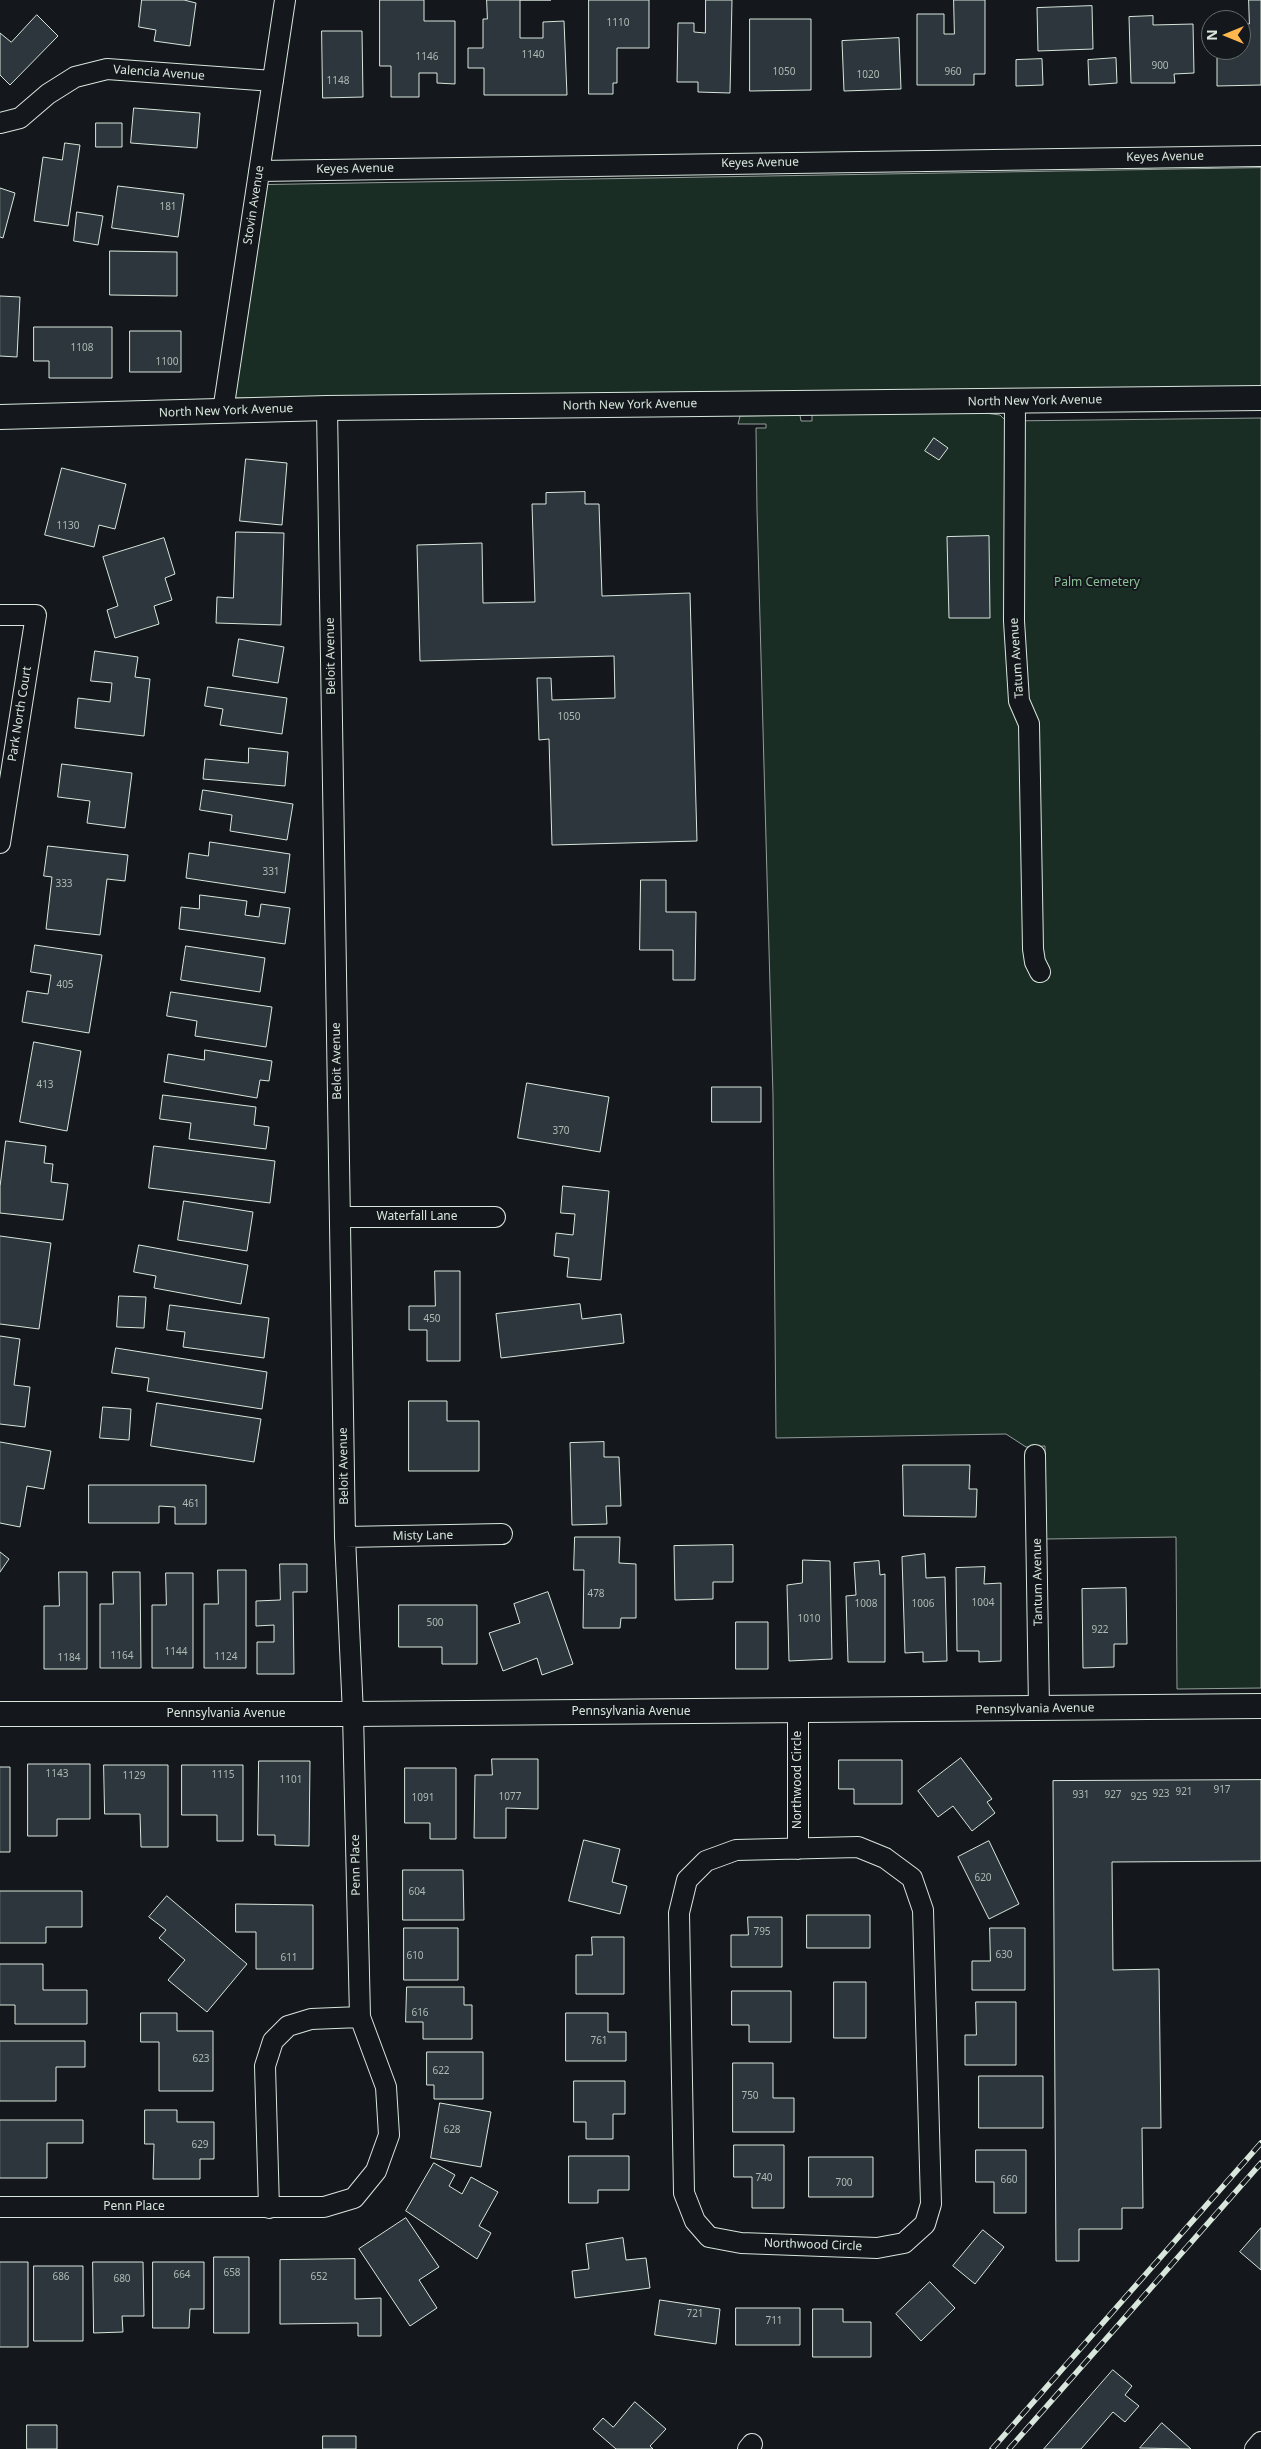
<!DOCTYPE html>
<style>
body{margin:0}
#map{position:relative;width:1261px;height:2449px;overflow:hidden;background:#14181c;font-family:"Noto Sans",sans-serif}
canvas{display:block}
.north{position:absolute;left:1201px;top:10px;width:50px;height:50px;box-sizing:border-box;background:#14181c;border:1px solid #626a69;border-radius:50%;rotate:270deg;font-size:14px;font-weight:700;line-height:20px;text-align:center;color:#d8e6dc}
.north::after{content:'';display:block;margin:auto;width:18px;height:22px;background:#ffb74d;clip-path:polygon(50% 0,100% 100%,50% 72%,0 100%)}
</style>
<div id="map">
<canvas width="1261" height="2449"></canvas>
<div class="north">N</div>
</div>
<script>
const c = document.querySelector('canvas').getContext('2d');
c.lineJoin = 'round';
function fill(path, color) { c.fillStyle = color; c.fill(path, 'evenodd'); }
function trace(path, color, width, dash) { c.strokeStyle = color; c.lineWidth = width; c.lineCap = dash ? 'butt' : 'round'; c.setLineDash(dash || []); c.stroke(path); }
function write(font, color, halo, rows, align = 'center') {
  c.font = font + ' "Noto Sans",sans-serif'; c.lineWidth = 4; c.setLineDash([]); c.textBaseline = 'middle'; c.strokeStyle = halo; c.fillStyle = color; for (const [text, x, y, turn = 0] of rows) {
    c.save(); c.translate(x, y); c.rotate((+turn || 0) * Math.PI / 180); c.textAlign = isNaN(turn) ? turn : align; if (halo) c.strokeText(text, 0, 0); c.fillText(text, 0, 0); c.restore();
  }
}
const green = new Path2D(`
 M1261,168V392L231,398L262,185Z
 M985,413L1000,415L1006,421L1261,418V1688L1177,1689L1176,1537L1046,1539L1045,1446L1026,1447L1006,1434L776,1438L773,1096L757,510L756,428H766V424H738L740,416L800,415L801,421H812V414Z`);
fill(green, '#1a2d24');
trace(green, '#939e99', 1);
const building = new Path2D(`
 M142,0H184L196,3L190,46L154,41L156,30L139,27Z
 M380,0H424V21H455V84L437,83V73H419V97H391V66H380Z
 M487,0H551H520V38H543V22L564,21L567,95H484V68H468V48H483V19H487Z
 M589,0H649V48H617V83H613V94H589Z
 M706,0H732L730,93L698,92V82H677L678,23H694V32L705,33Z
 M954,0H985V74H974V85H917V14H944V34H954Z
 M1249,0H1261V85L1217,86V50H1241V24H1249Z
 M1092,6L1093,49L1038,51L1037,8Z
 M37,15L58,36L10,85L0,75V33L11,42Z
 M1153,16V25L1193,24L1194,73L1174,74L1175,83H1131L1129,17Z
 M750,19H811V90L750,91Z
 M322,31H362L363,97L323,98Z
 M899,38L901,89L844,91L842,41Z
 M1116,58L1117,83L1089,85L1088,60Z
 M1042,59L1043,85L1016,86V60Z
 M134,108L200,113L197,148L131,143Z
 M96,123H122V147H96Z
 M65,143L80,145L68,226L34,221L43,157L62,160Z
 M118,186L184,194L178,237L112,228Z
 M0,188L15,193L3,238L0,237Z
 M77,212L103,216L98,245L74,241Z
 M110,251L177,252V296L110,295Z
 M0,296L20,297L17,357L0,356Z
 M34,327H112V378H49V361H34Z
 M130,331H181V372H130Z
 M934,438L948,448L939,460L925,451Z
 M246,459L287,463L282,525L240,521Z
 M62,468L126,484L115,529L99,525L94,547L45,535Z
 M585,492V504H599L602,596L690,593L697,841L552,845L549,739L539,740L537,678H551L552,700L615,698L614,656L420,661L417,545L482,543L483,603L535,602L532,504H546V493Z
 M236,532L284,533L281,625L216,623L217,597L233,598Z
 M989,536L990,618H949L947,537Z
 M164,538L175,574L165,578L172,600L154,606L159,624L115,638L107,610L118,606L103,557Z
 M239,639L284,647L278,683L233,676Z
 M95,651L138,657L135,677L150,679L144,736L75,728L78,698L110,702L112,683L91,681Z
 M208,687L287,698L282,734L220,725L223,709L205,706Z
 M249,748L288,752L285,786L203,779L205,759L248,763Z
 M62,764L132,773L125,828L87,823L90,801L58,797Z
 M203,790L293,804L287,840L230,831L232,815L200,810Z
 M210,842L290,854L285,893L186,878L189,853L208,856Z
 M48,846L128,855L125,881L107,879L100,935L46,929L52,877L44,876Z
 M641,880H666V912H696L695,980H673V950H640Z
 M200,895L247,901L245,915L259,917L261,904L290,908L285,944L179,929L181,907L199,909Z
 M35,945L102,955L89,1033L22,1022L27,991L48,994L51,975L31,972Z
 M186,946L265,958L260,992L181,980Z
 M171,992L272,1007L266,1047L195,1036L197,1021L167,1016Z
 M34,1042L81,1051L67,1131L20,1122Z
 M205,1050L272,1061L269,1081L260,1080L257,1098L164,1082L168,1054L204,1060Z
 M527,1083L609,1097L600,1152L518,1138Z
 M712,1087H761V1122H712Z
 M163,1095L256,1107L254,1125L269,1127L266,1149L189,1139L191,1123L160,1119Z
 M6,1141L46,1146L44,1163L53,1164L51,1182L68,1184L63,1220L0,1213V1187Z
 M154,1146L275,1161L270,1203L149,1188Z
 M563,1186L609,1191L601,1280L567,1277L569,1258L554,1256L556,1233L573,1235L575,1214L561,1213Z
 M184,1201L253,1212L247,1251L178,1240Z
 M0,1236L51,1243L39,1329L0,1324Z
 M139,1245L248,1265L241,1304L154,1288L156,1276L134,1272Z
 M435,1271H460V1361H427V1330H409V1306H435Z
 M119,1296L146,1297L144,1328L117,1327Z
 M580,1304L582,1319L621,1314L624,1343L501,1358L496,1314Z
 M170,1305L269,1318L264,1358L183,1347L185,1332L167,1330Z
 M0,1336L20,1339L14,1385L30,1387L25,1427L0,1424Z
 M116,1348L267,1372L262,1409L147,1391L149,1378L112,1373Z
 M409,1401H447V1421H479V1471H409Z
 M157,1403L261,1419L254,1462L151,1446Z
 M103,1407L131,1409L129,1440L100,1438Z
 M0,1442L51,1451L44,1489L27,1486L20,1527L0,1523Z
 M604,1442V1457H619L621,1506H606L607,1524L572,1525L570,1443Z
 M903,1465H970L969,1489H977L976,1517L904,1516Z
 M89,1485H206V1524H175V1507L159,1506V1523H89Z
 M575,1537H620L619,1563L636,1564V1618H621L620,1628H583L584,1570H574Z
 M733,1545V1582H713V1599L675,1600L674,1546Z
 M0,1552L9,1559L0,1572Z
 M925,1554L926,1578L945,1577L947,1661L923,1662V1652L905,1653L902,1557Z
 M803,1560L830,1561L832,1659L789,1661L787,1585L802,1583Z
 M879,1561L880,1575L885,1574V1662H848L846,1596L856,1595L854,1563Z
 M280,1564H307V1592H293L294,1674H257V1642H274V1625L256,1626V1601L280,1600Z
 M985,1567L984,1584L1001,1583V1661L979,1662V1651H957L956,1568Z
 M218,1570H246V1668H204V1604H218Z
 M59,1572H87V1669H44V1606H59Z
 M113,1572H140L141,1668H100V1604H113Z
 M166,1573H193V1668H152V1605H166Z
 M1126,1588L1127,1644H1114V1667L1083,1668L1082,1589Z
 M548,1592L573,1664L542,1675L537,1658L503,1671L489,1633L520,1623L514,1604Z
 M399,1605H477V1664H442V1647H399Z
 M736,1622H768V1669H736Z
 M961,1758L992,1799L987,1802L995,1813L972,1831L953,1806L938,1817L918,1791Z
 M492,1759H538V1809L506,1808V1838H474L475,1775H492Z
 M839,1760H902V1804H854V1789H839Z
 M259,1761H310L309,1846L275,1845V1835H258Z
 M28,1764H90V1819H57V1836H28Z
 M104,1765H168V1847H141L140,1814H105Z
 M182,1765H243V1841H217V1815H182Z
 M0,1767H10V1852H0Z
 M405,1768H456V1839H430V1823H405Z
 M1261,1780V1861L1112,1862L1113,1970L1159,1969L1161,2128H1142L1143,2208H1122V2229H1079V2261H1056L1053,1781Z
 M584,1840L620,1849L612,1882L627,1886L620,1914L569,1901Z
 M989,1841L1019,1904L989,1919L958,1857Z
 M403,1870H463L464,1920H403Z
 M0,1891H82V1927H46V1943H0Z
 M167,1896L247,1964L207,2012L168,1980L185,1960L159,1938L166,1930L149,1917Z
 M236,1904L313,1905V1969H256V1932H236Z
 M807,1915H870V1948H807Z
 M748,1917H782V1967H731V1935H748Z
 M404,1928H458V1980H404Z
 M990,1928H1025V1990H972V1961H990Z
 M592,1937H624V1994H576V1955H592Z
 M0,1964H43V1990H87V2024H15V2005H0Z
 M834,1982H866V2038H834Z
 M407,1987H464V2005H472V2039H423V2022H406Z
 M732,1991H791V2042H749V2025H732Z
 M976,2002H1016V2065H965V2035H976Z
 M141,2013H177V2031H213V2091H159V2042H141Z
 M566,2013H608V2032H626V2061H566Z
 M0,2041H85V2067H56V2101H0Z
 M427,2052H483V2099H434V2085H427Z
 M733,2063H773V2098H794V2132H733Z
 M979,2076H1043V2128H979Z
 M574,2081H625V2114H613V2139H586V2122H574Z
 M440,2103L491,2112L481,2167L431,2158Z
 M145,2110H177V2122H214V2159H200V2179H153L154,2144H145Z
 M0,2120H83V2143H47V2178H0Z
 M734,2145H784V2208H752V2177H734Z
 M976,2150H1026V2213H994V2182H976Z
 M569,2156H629V2190H598V2203H569Z
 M809,2157H873V2197H809Z
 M434,2163L455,2175L449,2186L462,2194L471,2177L498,2192L479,2226L491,2233L477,2259L406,2211Z
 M406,2218L439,2267L419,2280L437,2308L410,2326L359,2249Z
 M1261,2228V2270L1240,2252Z
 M983,2230L1004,2247L975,2284L953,2266Z
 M623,2238L626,2260L646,2258L650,2288L575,2298L572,2271L589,2269L586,2244Z
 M214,2257H249V2333H214Z
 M355,2259V2299L381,2298V2336H358V2323L280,2324V2260Z
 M0,2262H28V2347H0Z
 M93,2262H143L144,2316H122L123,2332L94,2333Z
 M153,2262H204V2309H190L189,2328H153Z
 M34,2266H83V2341H34Z
 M930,2282L955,2308L921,2341L896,2314Z
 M660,2300L720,2309L716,2344L655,2335Z
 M736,2308H800V2345H736Z
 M813,2309H843V2322H871V2357H813Z
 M1113,2370L1132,2386L1125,2395L1139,2406L1125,2422L1113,2412L1081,2449H1044Z
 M635,2402L666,2429L650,2446L653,2449H616L593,2429L603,2418L613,2427Z
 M1162,2423L1191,2449L1140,2448Z
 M27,2425H57V2449H27Z
 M323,2436H356V2449H323Z`);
fill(building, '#2c363c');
trace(building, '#d8e6dc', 1);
const minor = new Path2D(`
 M0,123L20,118L48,94L75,77L107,69L273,81
 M259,171L1261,156
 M1015,401L1014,621L1019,701L1029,724L1033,949L1035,962L1040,972
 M223,411L285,0
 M0,615H36L0,843
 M340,1217H495
 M1035,1455L1039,1709
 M345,1537L502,1534
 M798,1710V1849
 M858,1847L885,1858L912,1878L923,1910L931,2204L925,2224L904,2243L877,2248L741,2243L709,2237L695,2221L684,2193L679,1913L687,1880L706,1861L736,1850Z
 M0,2207H324L354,2198L376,2171L389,2135L386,2087L360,2017L353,1714L345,1537L327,408
 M269,2208L265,2066L273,2041L288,2026L311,2019L360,2017
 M748,2449L752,2444
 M1255,2449L1261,2442`);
const tertiary = new Path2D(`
 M0,417L327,408L1261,398
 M0,1714H353L1261,1706`);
trace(minor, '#d8e6dc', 22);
trace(tertiary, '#d8e6dc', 26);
trace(minor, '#14181c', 20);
trace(tertiary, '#14181c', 24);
const rail = new Path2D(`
 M992,2449L1261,2143
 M1009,2449L1261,2163`);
trace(rail, '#d8e6dc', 5.5);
trace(rail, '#14181c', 4, [11]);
write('10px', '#adbab4', null, [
 ["1110",618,23],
 ["1140",533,55],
 ["1146",427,57],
 ["900",1160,66],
 ["1050",784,72],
 ["960",953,72],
 ["1020",868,75],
 ["1148",338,81],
 ["181",168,207],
 ["1108",82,348],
 ["1100",167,362],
 ["1130",68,526],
 ["1050",569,717],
 ["331",271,872],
 ["333",64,884],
 ["405",65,985],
 ["413",45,1085],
 ["370",561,1131],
 ["450",432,1319],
 ["461",191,1504],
 ["478",596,1594],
 ["1004",983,1603],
 ["1008",866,1604],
 ["1006",923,1604],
 ["1010",809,1619],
 ["500",435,1623],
 ["922",1100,1630],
 ["1144",176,1652],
 ["1164",122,1656],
 ["1124",226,1657],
 ["1184",69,1658],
 ["1143",57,1774],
 ["1115",223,1775],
 ["1129",134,1776],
 ["1101",291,1780],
 ["917",1222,1790],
 ["921",1184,1792],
 ["923",1161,1794],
 ["931",1081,1795],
 ["927",1113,1795],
 ["1077",510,1797],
 ["925",1139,1797],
 ["1091",423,1798],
 ["620",983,1878],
 ["604",417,1892],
 ["795",762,1932],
 ["630",1004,1955],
 ["610",415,1956],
 ["611",289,1958],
 ["616",420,2013],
 ["761",599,2041],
 ["623",201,2059],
 ["622",441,2071],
 ["750",750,2096],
 ["628",452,2130],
 ["629",200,2145],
 ["740",764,2178],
 ["660",1009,2180],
 ["700",844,2183],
 ["658",232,2273],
 ["664",182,2275],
 ["686",61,2277],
 ["652",319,2277],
 ["680",122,2279],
 ["721",695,2314],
 ["711",774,2321]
]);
write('12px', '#d8e6dc', '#14181c', [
 ["Valencia Avenue",159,73,4],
 ["Keyes Avenue",1165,157,-1],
 ["Keyes Avenue",760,163,-1],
 ["Keyes Avenue",355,169,-1],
 ["Stovin Avenue",254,205,-81],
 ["North New York Avenue",1035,401,-1],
 ["North New York Avenue",630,405,-1],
 ["North New York Avenue",226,411,-2],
 ["Beloit Avenue",331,656,-91],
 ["Tatum Avenue",1017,658,-94],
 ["Park North Court",20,714,-81],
 ["Beloit Avenue",337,1061,-91],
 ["Waterfall Lane",417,1217],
 ["Beloit Avenue",344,1466,-91],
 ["Misty Lane",423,1536,-1],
 ["Tantum Avenue",1038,1582,-91],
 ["Pennsylvania Avenue",1035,1709,-1],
 ["Pennsylvania Avenue",631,1712],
 ["Pennsylvania Avenue",226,1714],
 ["Northwood Circle",798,1780,-90],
 ["Penn Place",356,1865,-91],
 ["Penn Place",134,2207],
 ["Northwood Circle",813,2245,2]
]);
write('12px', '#8ac095', '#14181c', [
 ["Palm Cemetery",1097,583]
]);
</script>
